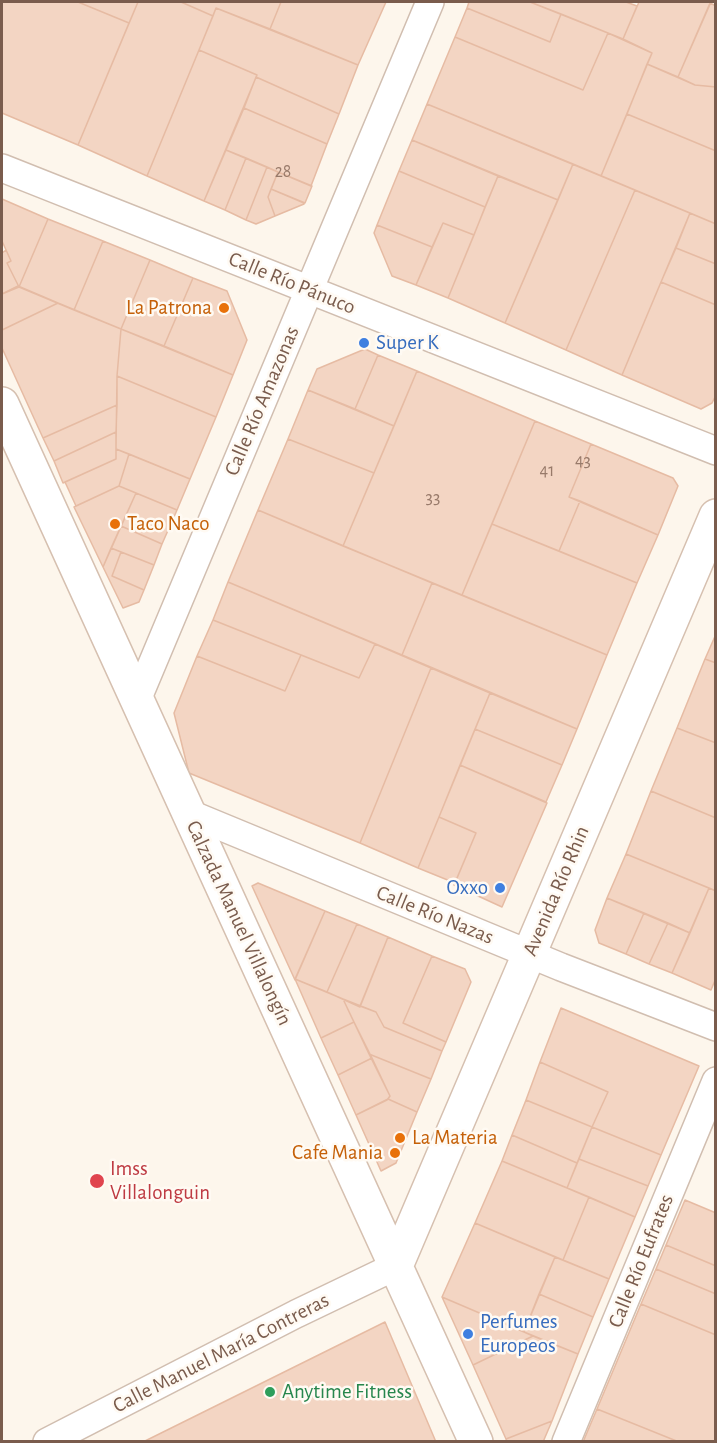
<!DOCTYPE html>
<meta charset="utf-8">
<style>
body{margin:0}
#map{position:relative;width:717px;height:1443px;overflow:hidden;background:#fdf6ec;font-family:"Alegreya Sans",sans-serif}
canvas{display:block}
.frame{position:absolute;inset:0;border:3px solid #7a5c4d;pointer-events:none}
</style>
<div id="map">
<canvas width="717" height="1443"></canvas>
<div class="frame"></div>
</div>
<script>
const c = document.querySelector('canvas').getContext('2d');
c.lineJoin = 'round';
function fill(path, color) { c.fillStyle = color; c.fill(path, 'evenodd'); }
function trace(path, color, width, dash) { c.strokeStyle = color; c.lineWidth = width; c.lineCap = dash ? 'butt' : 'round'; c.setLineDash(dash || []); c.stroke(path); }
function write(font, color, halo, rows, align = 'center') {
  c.font = font + ' "Alegreya Sans",sans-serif'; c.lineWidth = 5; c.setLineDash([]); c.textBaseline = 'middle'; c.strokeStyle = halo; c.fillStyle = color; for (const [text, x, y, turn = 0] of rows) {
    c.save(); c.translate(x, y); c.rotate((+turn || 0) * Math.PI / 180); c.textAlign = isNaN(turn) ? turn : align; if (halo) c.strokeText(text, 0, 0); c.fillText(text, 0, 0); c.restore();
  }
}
const building = new Path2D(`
 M2,2H78L129,23L78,145L2,113Z
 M78,2H138L129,23Z
 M138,2H181L213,16L147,176L78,145Z
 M181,2H281L270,29L216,8L213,16Z
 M281,2H386L358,65L270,29Z
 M469,2H530L561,14L550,42L467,8Z
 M530,2H626L637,6L623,39Z
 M639,2H711L678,77L647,64L652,53L623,39Z
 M710,3L716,6V87L695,85L678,77Z
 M216,8L358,65L339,114L256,77L257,75L199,50Z
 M467,8L550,42L561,14L608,33L583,90L455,37Z
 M608,33L652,53L601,176L427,104L455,37L583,90Z
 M199,50L257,75L204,201L147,176Z
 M647,64L695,85L716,87V151L627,114Z
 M256,77L339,114L327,144L244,108Z
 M427,104L573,164L558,200L412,140Z
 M244,108L327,144L311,186L226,150Z
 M627,114L716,151V224L601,176Z
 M412,140L498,176L485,207L399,171Z
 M226,150L246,158L225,210L204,201Z
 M246,158L267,167L246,220L225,210Z
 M573,164L635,190L566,350L505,323Z
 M267,167L278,172L268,197L275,216L256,224L246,220Z
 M399,171L485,207L474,235L443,223L432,247L377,225Z
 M278,172L312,186L305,203L271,189Z
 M498,176L558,200L505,323L448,298Z
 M271,189L304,203V204L275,216L268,197Z
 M635,190L690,213L622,375L566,350Z
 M2,199L48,219L19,287L7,263L11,261L2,241Z
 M690,213L716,224V264L676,248Z
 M48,219L103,241L74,310L19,287Z
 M443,223L474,235L448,298L416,285Z
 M377,225L432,247L416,285L392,276L374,233Z
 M103,241L150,260L121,329L74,310Z
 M676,248L716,264V305L661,282Z
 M6,250L11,261L7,263L19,287L2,294V253Z
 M150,260L193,278L164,346L121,329Z
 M193,278L227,291L247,340L233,375L164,346Z
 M661,282L716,305V395L712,403L701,409L622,375Z
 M18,286L58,303L2,330V294Z
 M58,303L121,329L117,376V405L43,438L2,348V330Z
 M121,329L233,375L216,417L117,376Z
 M365,349L378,355L355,409L308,390L317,369Z
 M378,355L417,371L394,426L355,409Z
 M417,371L535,421L462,595L343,546Z
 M117,376L216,417L190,479L116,449Z
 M308,390L394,426L374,473L288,439Z
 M117,405L116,432L54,461L43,438Z
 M535,421L591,444L569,497L580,501L559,551L492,524Z
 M116,432V459L63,483L54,461Z
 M288,439L374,473L343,546L258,510Z
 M591,444L673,478L678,486L658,535L569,497Z
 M116,449L129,454L119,486L76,506L65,482L116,459Z
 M129,454L190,479L177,510L119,486Z
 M119,486L136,493L103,567L74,507Z
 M136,493L177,510L162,544L121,526Z
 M580,501L658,535L637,583L559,551Z
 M258,510L432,583L402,655L228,582Z
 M492,524L637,583L607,655L462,595Z
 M121,526L162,544L154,565L111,548Z
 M111,548L121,552L112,576L144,590L139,602L123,608L103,567Z
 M121,552L154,565L144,590L112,576Z
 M228,582L375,644L359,678L213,620Z
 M432,583L607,655L577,729L402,655Z
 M213,620L301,655L285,691L197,656Z
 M716,634V663L705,659Z
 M375,644L431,668L360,843L189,773L174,713L197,656L285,691L301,655L359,678Z
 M705,659L716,663V743L677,728Z
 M431,668L490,693L418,868L360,843Z
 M490,693L577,729L562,765L475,729Z
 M677,728L716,743V818L651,791Z
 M475,729L562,765L546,802L460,765Z
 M460,765L547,803L502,907L454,885L476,833L439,817Z
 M651,791L716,818V891L626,854Z
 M439,817L476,833L455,883L418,868Z
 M626,854L709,888L690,933L607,898Z
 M258,883L325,911L295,980L252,886Z
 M709,888L716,891V978L711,990L672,973Z
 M607,898L644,913L626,954L599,943L595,930Z
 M325,911L357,924L327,992L295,979Z
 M644,913L668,923L649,964L626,954Z
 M668,923L690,933L672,973L649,964Z
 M357,924L388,937L360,1007L327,992Z
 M388,937L432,956L403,1023L446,1042L442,1051L384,1027L376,1012L360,1006Z
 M432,956L465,969L471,982L446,1042L403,1023Z
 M295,979L343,999L354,1022L321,1038Z
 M343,999L376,1012L384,1027L442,1051L431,1079L369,1054Z
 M561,1008L699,1066L661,1155L592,1127L608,1092L540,1062Z
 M354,1022L372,1058L338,1075L321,1038Z
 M369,1054L431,1079L417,1112L388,1099L390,1096Z
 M372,1058L390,1096L387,1100L356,1115L338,1075Z
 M540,1062L608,1092L592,1127L526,1100Z
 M388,1099L417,1112L396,1163L381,1171L356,1115Z
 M526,1100L592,1127L577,1163L512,1135Z
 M592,1127L661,1155L648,1186L579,1159Z
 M512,1135L577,1163L567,1188L502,1161Z
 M579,1159L648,1186L635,1217L567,1188Z
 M502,1161L589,1197L563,1260L475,1223Z
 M589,1197L635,1217L609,1279L563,1260Z
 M685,1200L716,1213V1266L666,1245Z
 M475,1223L555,1257L524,1332L442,1297Z
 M666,1245L716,1266V1294L656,1269Z
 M555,1257L609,1279L593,1317L539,1294Z
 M656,1269L716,1294V1335L641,1304Z
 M539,1294L593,1317L578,1354L524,1332Z
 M442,1297L524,1332L533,1336L473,1365Z
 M641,1304L716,1335V1442H679L597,1409Z
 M385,1322L436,1442H143Z
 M533,1336L578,1354L552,1421L506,1439L473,1365Z
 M597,1409L679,1442H583Z
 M552,1421L543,1442H507L506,1439Z`);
fill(building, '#f3d5c3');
trace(building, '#e6bba3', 1.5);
const street = new Path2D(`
 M2,168L716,451
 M137,700L430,2
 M188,813L561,967L716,1027
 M47,1442L296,1314L396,1266
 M566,1442L716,1081`);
const secondary = new Path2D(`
 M2,404L476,1442
 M396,1266L716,516`);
trace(street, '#d1beb0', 30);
trace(secondary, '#d6c0b0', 36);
trace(street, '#fff', 27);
trace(secondary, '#fff', 33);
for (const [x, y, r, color] of [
 [224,308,6,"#e8710a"],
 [364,343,6,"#3f7fe0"],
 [115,524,6,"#e8710a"],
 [500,888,6,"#3f7fe0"],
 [400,1138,6,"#e8710a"],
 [395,1153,6,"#e8710a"],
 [97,1181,8,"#e0444e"],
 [468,1334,6,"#3f7fe0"],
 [270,1392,6,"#2e9e5b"]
]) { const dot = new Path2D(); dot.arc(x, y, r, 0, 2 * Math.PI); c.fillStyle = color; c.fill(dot); trace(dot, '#fffaf3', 2); }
write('18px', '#987a6a', null, [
 ["28",283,172],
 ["43",583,461],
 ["41",547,471],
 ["33",433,498]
]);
write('21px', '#7a5c4d', '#fffaf3', [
 ["Calle Río Pánuco",292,283,22],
 ["Calle Río Amazonas",262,401,-67],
 ["Avenida Río Rhin",556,891,-67],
 ["Calle Río Nazas",435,915,22],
 ["Calzada Manuel Villalongín",239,923,65],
 ["Calle Río Eufrates",641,1261,-68],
 ["Calle Manuel María Contreras",221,1353,-27]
]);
write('21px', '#c56008', '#fffaf3', [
 ["La Patrona",212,308],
 ["Taco Naco",127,524,"left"],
 ["La Materia",412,1138,"left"],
 ["Cafe Mania",383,1153]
], 'right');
write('21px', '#366cbe', '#fffaf3', [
 ["Super K",376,343],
 ["Oxxo",488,888,"right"],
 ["Perfumes",480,1322],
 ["Europeos",480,1346]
], 'left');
write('21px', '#be3a42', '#fffaf3', [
 ["Imss",110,1169],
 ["Villalonguin",110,1193]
], 'left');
write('21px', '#27864d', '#fffaf3', [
 ["Anytime Fitness",282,1392]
], 'left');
</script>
